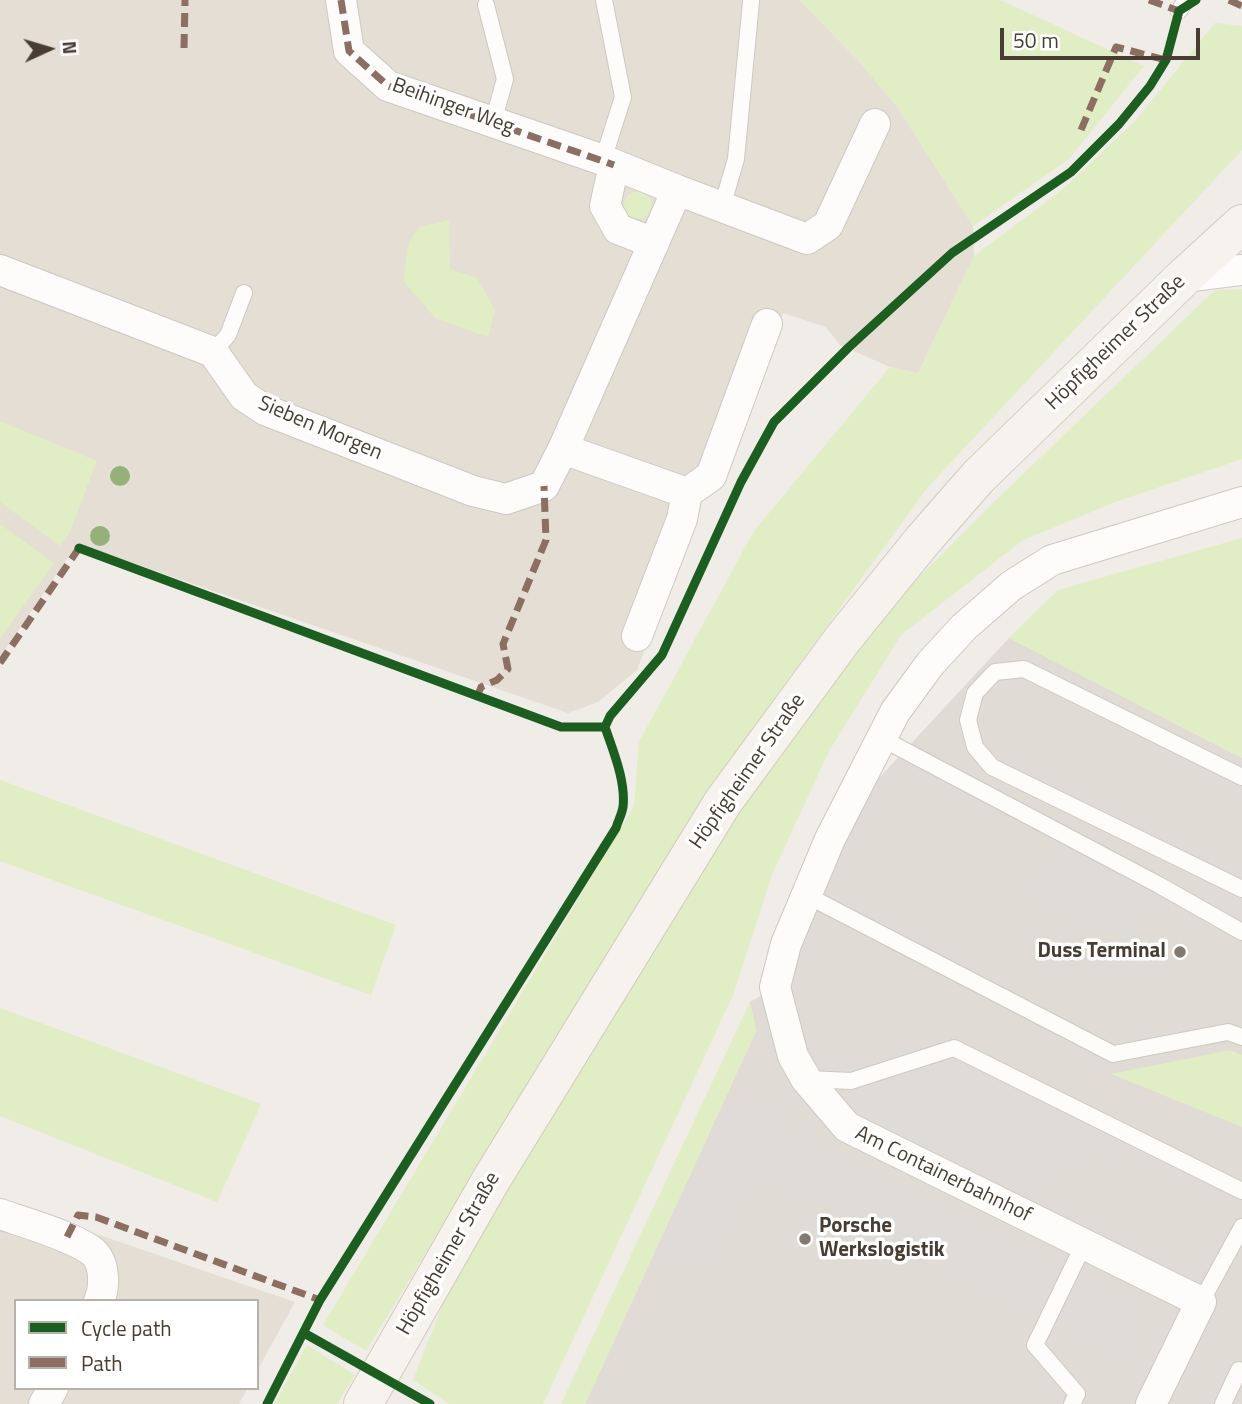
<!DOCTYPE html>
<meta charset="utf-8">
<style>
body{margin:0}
#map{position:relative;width:1242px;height:1404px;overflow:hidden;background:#f0ece7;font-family:"Titillium Web",sans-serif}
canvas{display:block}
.legend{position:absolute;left:14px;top:1299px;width:245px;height:91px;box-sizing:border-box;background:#fff;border:2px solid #b5b1ad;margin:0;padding:9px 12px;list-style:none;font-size:21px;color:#473d33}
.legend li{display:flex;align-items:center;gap:14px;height:35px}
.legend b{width:35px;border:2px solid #b5b1ad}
.north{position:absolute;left:14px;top:14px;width:70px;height:70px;-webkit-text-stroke:5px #fff;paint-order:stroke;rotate:86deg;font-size:19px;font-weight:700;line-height:28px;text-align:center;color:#473d33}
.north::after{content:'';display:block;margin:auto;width:24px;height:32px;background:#473d33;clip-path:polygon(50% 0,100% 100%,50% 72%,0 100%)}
.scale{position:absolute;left:1000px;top:28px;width:200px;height:32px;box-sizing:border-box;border:4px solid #473d33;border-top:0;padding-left:9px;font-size:21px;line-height:24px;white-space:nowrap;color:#473d33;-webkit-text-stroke:5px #fff;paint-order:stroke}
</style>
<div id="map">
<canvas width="1242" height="1404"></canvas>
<ul class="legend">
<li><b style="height:9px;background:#1b5e20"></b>Cycle path</li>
<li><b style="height:9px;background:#8d6e63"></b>Path</li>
</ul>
<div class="north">N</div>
<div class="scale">50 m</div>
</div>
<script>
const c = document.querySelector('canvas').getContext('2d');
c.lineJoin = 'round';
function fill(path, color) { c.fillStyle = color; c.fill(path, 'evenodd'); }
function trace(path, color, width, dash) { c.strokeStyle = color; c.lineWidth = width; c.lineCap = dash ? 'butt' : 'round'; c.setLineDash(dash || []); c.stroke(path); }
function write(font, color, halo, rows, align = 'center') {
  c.font = font + ' "Titillium Web",sans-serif'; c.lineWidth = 7; c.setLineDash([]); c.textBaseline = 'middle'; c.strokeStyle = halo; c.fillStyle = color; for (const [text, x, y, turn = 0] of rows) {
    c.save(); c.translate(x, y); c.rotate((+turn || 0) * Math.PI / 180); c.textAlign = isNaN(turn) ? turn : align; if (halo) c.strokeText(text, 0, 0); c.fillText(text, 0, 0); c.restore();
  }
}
fill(new Path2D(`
 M0,0H799L859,61L898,108L973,226L974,256L918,373L890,367L840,345L826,327L783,313L720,482L701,503L637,670L598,702L568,713L77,544L0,657Z
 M0,1201L295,1302L257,1371V1301H16V1388H248L239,1404H0Z`), '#e5ded4');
fill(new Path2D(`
 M1009,638L1242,758V1404H585L756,1031L750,1002L793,977L798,955L867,791Z`), '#e0dbd5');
fill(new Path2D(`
 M799,0H1000L1144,66L1069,159L973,226L898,108L859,61Z
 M1215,23L1242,26V150L928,487L788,679L654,878L366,1351L323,1325L634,806L639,742L754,531L890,367L918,373L974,256L1062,190L1135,121Z
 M624 205a14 14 0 1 1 28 0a14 14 0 1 1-28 0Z
 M449,220L450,269L477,278L495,310L488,337L435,318L403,281L409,241L419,227Z
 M1242,289V459L1118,501L1023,540L901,635L829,751L773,872L733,995L543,1404H449L413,1380L450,1286L558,1097L754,786L888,608L992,504L1215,290Z
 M0,421L97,461L69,534L60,546L0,502Z
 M0,524L54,563L0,639Z
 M1242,538V758L1009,638L1058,590Z
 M0,780L396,925L371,995L0,861Z
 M750,1002L756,1031L585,1404H561Z
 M0,1008L261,1104L217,1202L0,1116Z
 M1230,1050L1242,1055V1127L1111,1074Z
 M307,1345L355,1375L337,1404H274Z`), '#e1edc4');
fill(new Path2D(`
 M1061,834L1159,885L1131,939L1033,888Z
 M949,1032L1148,1138L1019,1190L859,1111L839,1068Z
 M732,1098L1147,1309L1125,1353L752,1164L695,1276L653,1255Z`), '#dfdbd8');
const service = new Path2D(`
 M486,5L505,79L493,122
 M1179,11L1186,0
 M603,160L623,97L604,0
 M722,207L736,159L751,2
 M213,352L228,335L244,293
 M881,738L1159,885L1242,932
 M1242,777L1024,669L995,672L975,693L968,720L975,747L992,767L1242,889
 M806,895L1113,1054L1228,1032L1242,1037
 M807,1079L851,1081L954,1048L1242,1191
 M1201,1302L1242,1227
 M1072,1404L1077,1394L1035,1345L1084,1244
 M1223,1404L1239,1370`);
const minor = new Path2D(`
 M614,165L605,206L618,229L654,243
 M677,190L807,239L828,225L875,124
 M0,270L213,352L244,396L265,410L473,491L506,499L544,486L563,449L677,190L603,160L388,86L349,51L341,0
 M1184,277L1242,270
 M563,449L687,493
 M637,636L682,519L687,493L711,476L767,324
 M0,1214C23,1222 79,1238 95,1254C105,1265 105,1288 99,1301
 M44,1404L53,1388
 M1151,1404L1201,1302L847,1127L806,1079L793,1056L775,987L786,944L830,839L895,712L930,664L964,627L1011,586L1052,560L1242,502`);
const secondary = new Path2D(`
 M363,1404L491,1180L723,802L842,640L923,540L979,476L1184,277L1242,224`);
trace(service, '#ccc8c3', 18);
trace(minor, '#ccc8c3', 32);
trace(secondary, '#d1cabe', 40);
trace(service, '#fdfcfb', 16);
trace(minor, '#fdfcfb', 30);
trace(secondary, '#f6f3ee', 38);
trace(new Path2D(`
 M341,0L349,51L388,86L614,165
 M1149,0L1179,11
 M1229,0L1242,6
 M184,48L185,0
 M1081,130L1116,47L1166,60
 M0,663L79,548L84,550
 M477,697L481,687L497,680L508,669L503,644L546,540L544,486
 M67,1237L78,1215L96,1217L320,1300`), '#8d6e63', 7, [14, 7]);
trace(new Path2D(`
 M79,548L561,727H605
 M304,1333L430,1404
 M267,1404L320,1300L616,828C618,821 622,814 623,807C626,781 613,751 605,727L610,716L662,655L741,482L774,422L849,347L952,253L1071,172L1119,124L1150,86L1166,60L1179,11L1196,0`), '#1b5e20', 9);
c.fillStyle = '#96b079';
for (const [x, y] of [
 [120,476],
 [100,536]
]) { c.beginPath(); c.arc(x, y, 10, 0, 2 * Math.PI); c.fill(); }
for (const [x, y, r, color] of [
 [1180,952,7,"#827a72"],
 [805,1239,7,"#827a72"]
]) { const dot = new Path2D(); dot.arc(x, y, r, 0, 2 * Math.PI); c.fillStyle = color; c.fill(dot); trace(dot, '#fff', 2.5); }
write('21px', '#473d33', '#fff', [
 ["Beihinger Weg",453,107,20],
 ["Höpfigheimer Straße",1116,343,-44],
 ["Sieben Morgen",320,429,23],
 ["Höpfigheimer Straße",748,772,-55],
 ["Am Containerbahnhof",943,1175,26],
 ["Höpfigheimer Straße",449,1254,-60]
]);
write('bold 21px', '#473d33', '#fff', [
 ["Duss Terminal",1166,952],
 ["Porsche",819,1227,"left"],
 ["Werkslogistik",819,1251,"left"]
], 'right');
</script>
